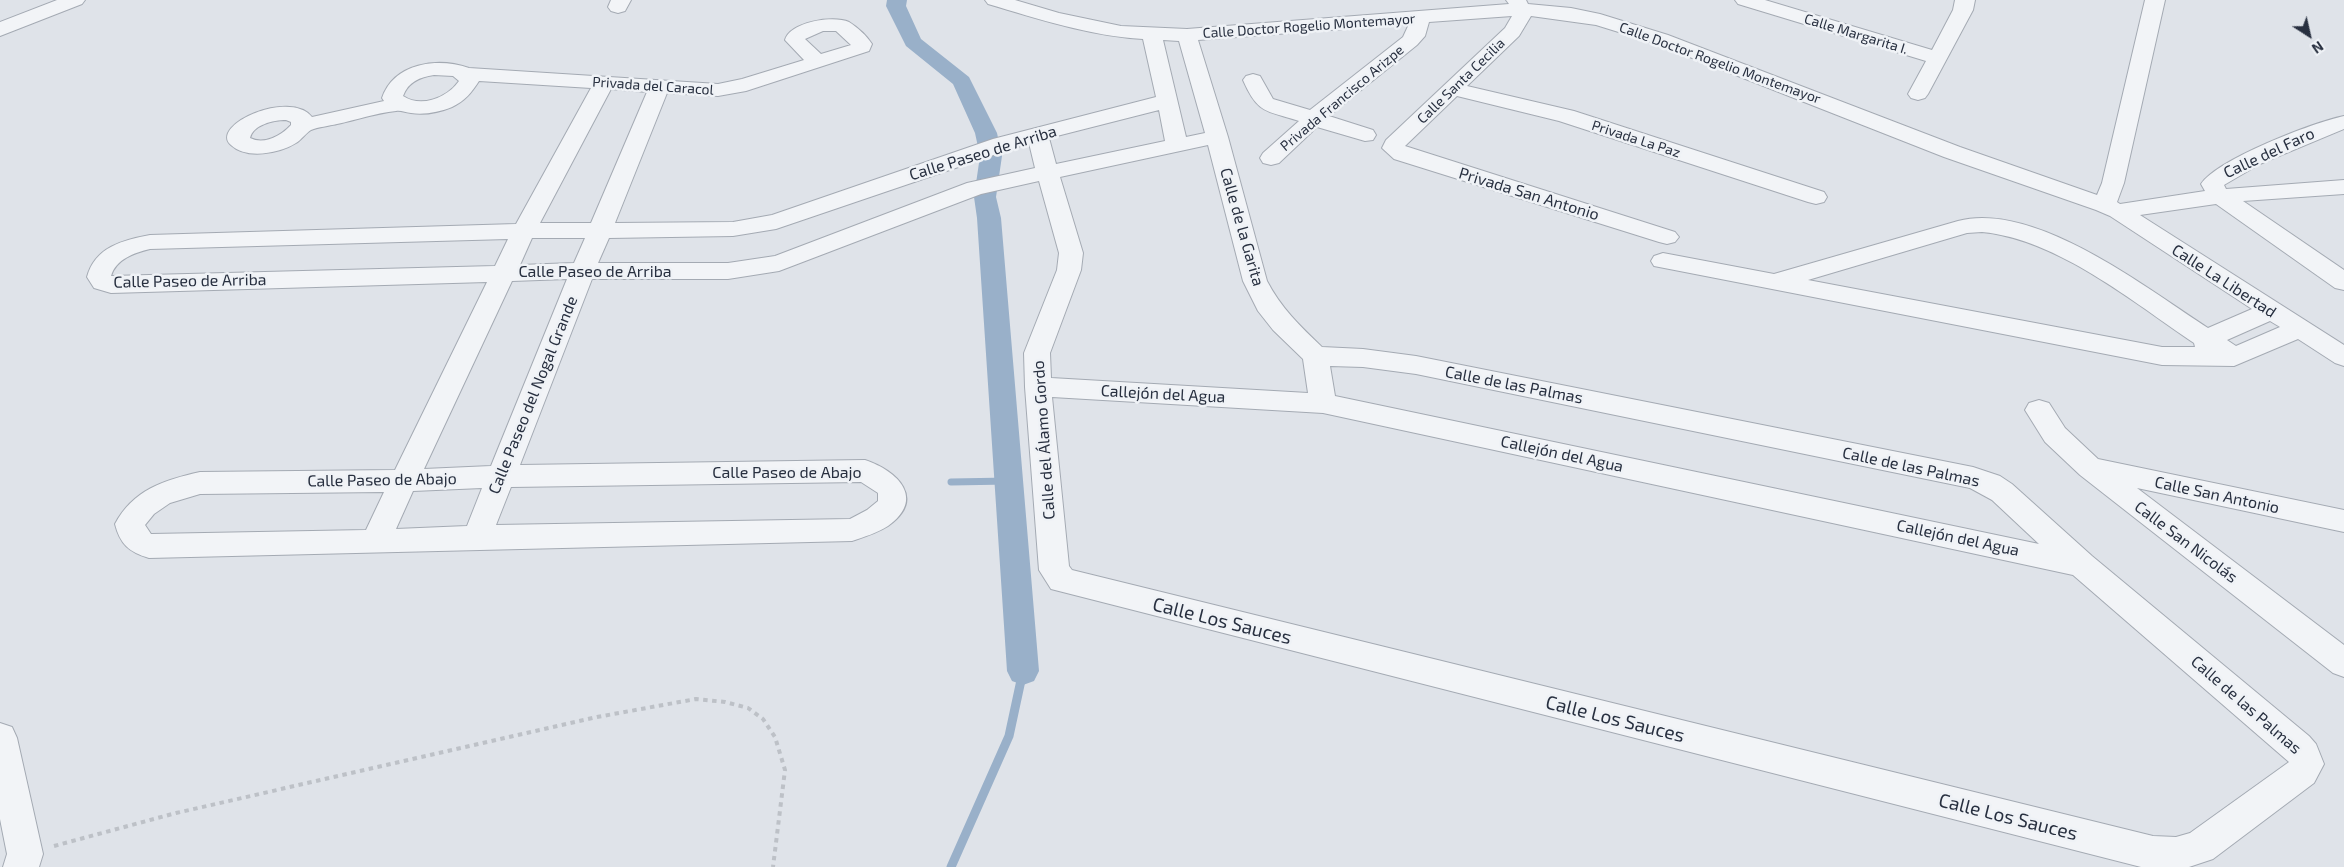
<!DOCTYPE html>
<meta charset="utf-8">
<style>
body{margin:0}
#map{position:relative;width:2344px;height:867px;overflow:hidden;background:#dfe3e9;font-family:"Exo 2",sans-serif}
canvas{display:block}
.north{position:absolute;left:2284px;top:10px;width:50px;height:50px;-webkit-text-stroke:4px #eff2f6;paint-order:stroke;rotate:145deg;font-size:14px;font-weight:700;line-height:20px;text-align:center;color:#283040}
.north::after{content:'';display:block;margin:auto;width:18px;height:22px;background:#283040;clip-path:polygon(50% 0,100% 100%,50% 72%,0 100%)}
</style>
<div id="map">
<canvas width="2344" height="867"></canvas>
<div class="north">N</div>
</div>
<script>
const c = document.querySelector('canvas').getContext('2d');
c.lineJoin = 'round';
function trace(path, color, width, dash) { c.strokeStyle = color; c.lineWidth = width; c.lineCap = dash ? 'butt' : 'round'; c.setLineDash(dash || []); c.stroke(path); }
function fill(path, color) { c.fillStyle = color; c.fill(path, 'evenodd'); }
function write(font, color, halo, rows, align = 'center') {
  c.font = font + ' "Exo 2",sans-serif'; c.lineWidth = 5; c.setLineDash([]); c.textBaseline = 'middle'; c.strokeStyle = halo; c.fillStyle = color; for (const [text, x, y, turn = 0] of rows) {
    c.save(); c.translate(x, y); c.rotate((+turn || 0) * Math.PI / 180); c.textAlign = isNaN(turn) ? turn : align; if (halo) c.strokeText(text, 0, 0); c.fillText(text, 0, 0); c.restore();
  }
}
trace(new Path2D(`
 M951,482L1009,481`), '#99b0c9', 7);
trace(new Path2D(`
 M951,867L1009,736L1023,671`), '#99b0c9', 9);
fill(new Path2D(`
 M887,0H907L906,6L921,39L969,77L997,133L1002,156L996,197L1001,218L1039,671L1034,681L1023,685L1012,681L1007,671L977,218L974,197L980,156L975,133L953,84L906,46L886,6Z`), '#99b0c9');
const minor = new Path2D(`
 M57,0H85L82,4L0,36V22Z
 M611,0H631L625,11L618,13L611,11L608,7Z
 M985,0H1015L1059,13L1121,26L1187,29L1509,4L1506,0H1526L1528,4L1571,8L1600,14L1668,35L1960,147L2097,195L2102,183L2145,0H2165L2124,183L2117,202L2120,204L2205,191L2201,184C2218,159 2312,123 2344,116V129L2260,164L2224,185L2226,189L2344,180V194L2243,201L2344,270V290L2335,288L2216,204L2140,215L2344,345V366L2335,363L2298,339L2234,366L2162,365L1654,266L1651,261L1654,256L1663,253L1774,274L1958,221C2035,201 2146,288 2208,328L2252,309L2110,216L2096,210L1944,157L1654,43L1596,25L1531,16L1519,36L1467,86L1574,111L1824,192L1827,197L1824,202L1816,204L1808,202L1559,121L1457,96L1405,146L1675,232L1679,237L1675,242L1667,244L1659,242L1394,159L1382,148L1386,140L1505,28L1512,16L1429,22L1425,36L1417,45L1329,116L1373,130L1376,135L1373,140L1365,141L1317,127L1279,163L1271,165L1263,163L1260,158L1263,153L1299,121C1265,110 1258,114 1243,80L1246,76L1253,74L1260,76L1273,99L1310,110L1403,37L1409,24L1198,40L1228,137L1267,281C1281,308 1300,326 1322,347L1363,349L1416,356L1973,467L2000,476L2012,484L2092,556L2309,736L2316,744L2324,764L2314,783L2213,859L2189,867H2141L1051,589L1039,570L1025,387L1024,353L1057,270L1059,253L1039,181L981,194L779,271L728,279H592L520,465L865,460C898,471 926,499 888,526C877,533 864,537 852,541L149,558C129,552 120,544 115,524C133,490 164,480 200,472L395,470L487,282L111,293L94,288L87,277C95,247 123,240 150,235L516,224L591,88L479,81C472,92 465,101 452,107C440,112 424,115 411,113C406,113 401,110 396,111C376,113 356,120 337,124C329,126 318,127 311,130C306,133 301,140 296,143C280,153 247,160 231,145C209,125 290,89 312,117L384,101L382,98C394,63 437,57 469,68L718,84L742,79L804,60L785,40C790,22 833,15 849,22C857,27 867,36 872,44L869,51L746,91L718,96L667,93L615,223L733,222L772,215L993,139L1156,97L1143,39C1090,36 1039,19 988,4ZM823,31H836L851,45L821,54L805,39ZM1163,40L1179,41L1205,133L1186,137ZM434,75L453,76L459,81C447,98 421,108 403,96C408,82 420,77 434,75ZM611,89L647,92L591,223H540ZM1159,110L1165,141L1056,164L1049,138ZM286,120L291,122V125C281,136 264,145 250,138C253,125 273,120 286,120ZM1029,143L1035,168L967,183L775,256L728,263H598L609,238L733,236L776,229ZM1208,145L1243,281L1258,311L1273,330L1303,359L1308,393L1051,378L1050,353L1081,270L1083,253L1060,177ZM1982,232C2057,239 2133,302 2194,343L2195,347H2162L1808,280L1967,233ZM532,238H585L574,263L520,265ZM508,239L495,266L111,276C116,259 134,253 150,249ZM567,279L491,466L424,469L512,281ZM2270,321L2280,327L2236,346L2227,340ZM1330,366L1363,367L1416,374L1970,488L1992,500L2039,544L1335,396ZM1052,397L1323,413L2073,575L2289,762L2190,833L2176,837L2153,836L1072,570L1069,566ZM861,482L878,493V501L867,510L850,519L496,525L511,487ZM482,488L467,526L396,529L413,491ZM384,492L366,530L151,534L145,525L154,514L170,503L200,494Z
 M1735,0H1765L1932,50L1953,10L1955,0H1975L1973,10L1928,94L1925,98L1918,100L1911,98L1908,94L1926,61L1738,4Z
 M2039,400L2049,403L2065,428L2098,459L2344,510V532L2137,488L2344,645V677L2333,673L2080,475L2045,442L2025,410L2029,403Z
 M0,723L12,727L17,738L43,854L39,867H3L7,854L0,819Z`);
trace(minor, '#a4aab3', 2);
trace(new Path2D(`
 M54,846L176,813L597,717L696,699L725,702L748,708L763,719L775,737L785,770L773,867`), '#bdc1c7', 4, [4.5, 4.5]);
fill(minor, '#f2f4f7');
write('14px', '#283040', '#eff2f6', [
 ["Calle Doctor Rogelio Montemayor",1309,26,-4],
 ["Calle Margarita I.",1856,34,17],
 ["Calle Doctor Rogelio Montemayor",1720,63,20],
 ["Calle Santa Cecilia",1461,81,-44],
 ["Privada del Caracol",653,86,4],
 ["Privada Francisco Arizpe",1342,98,-40],
 ["Privada La Paz",1636,139,18]
]);
write('16px', '#283040', '#eff2f6', [
 ["Calle Paseo de Arriba",983,153,-17],
 ["Calle del Faro",2269,153,-25],
 ["Privada San Antonio",1529,194,17],
 ["Calle de la Garita",1242,227,74],
 ["Calle Paseo de Arriba",595,272],
 ["Calle Paseo de Arriba",190,281,-1],
 ["Calle La Libertad",2224,281,33],
 ["Calle de las Palmas",1514,385,11],
 ["Callejón del Agua",1163,394,3],
 ["Calle Paseo del Nogal Grande",533,395,-68],
 ["Calle del Álamo Gordo",1044,440,-94],
 ["Callejón del Agua",1562,454,12],
 ["Calle de las Palmas",1911,467,12],
 ["Calle Paseo de Abajo",787,473],
 ["Calle Paseo de Abajo",382,480,-1],
 ["Calle San Antonio",2217,495,12],
 ["Callejón del Agua",1958,538,12],
 ["Calle San Nicolás",2186,542,37],
 ["Calle de las Palmas",2246,705,41]
]);
write('19px', '#283040', '#eff2f6', [
 ["Calle Los Sauces",1222,621,14],
 ["Calle Los Sauces",1615,719,14],
 ["Calle Los Sauces",2008,817,14]
]);
</script>
